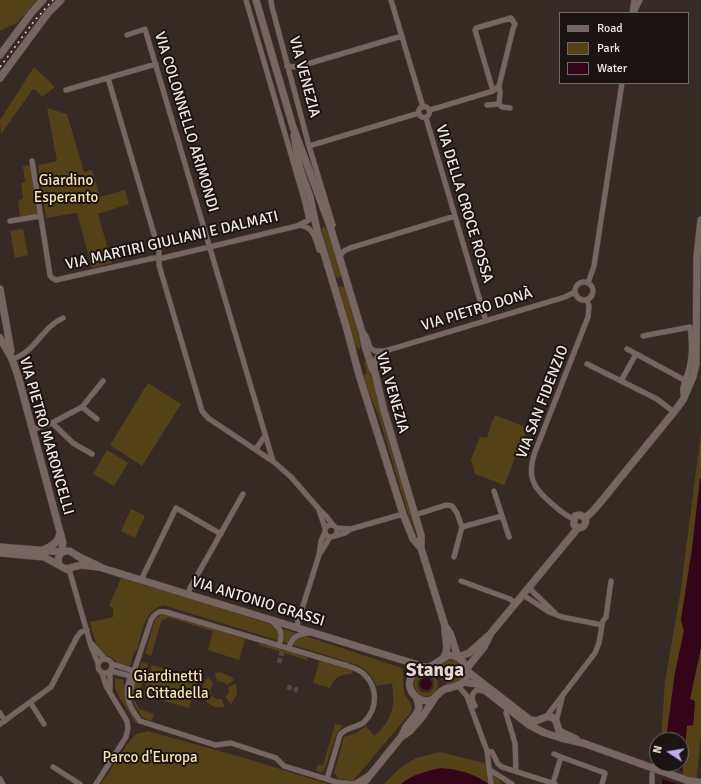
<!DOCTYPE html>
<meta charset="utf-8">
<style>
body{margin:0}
#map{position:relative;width:701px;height:784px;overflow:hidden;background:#362a25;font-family:Signika,sans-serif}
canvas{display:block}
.legend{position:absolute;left:559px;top:12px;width:130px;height:72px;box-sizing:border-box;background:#1a1412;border:1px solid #706966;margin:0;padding:5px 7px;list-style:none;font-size:12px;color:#f1e8e5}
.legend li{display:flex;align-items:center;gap:8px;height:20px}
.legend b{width:20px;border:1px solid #706966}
.north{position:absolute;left:649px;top:732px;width:40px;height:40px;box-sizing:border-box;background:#1a1412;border:1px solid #706966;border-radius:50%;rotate:282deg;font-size:11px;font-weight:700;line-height:16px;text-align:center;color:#f1e8e5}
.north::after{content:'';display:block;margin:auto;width:14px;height:18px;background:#c0a8f3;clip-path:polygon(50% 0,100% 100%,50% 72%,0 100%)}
</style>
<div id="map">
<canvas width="701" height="784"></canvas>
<ul class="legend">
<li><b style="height:5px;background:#756661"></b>Road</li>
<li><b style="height:11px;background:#554118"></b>Park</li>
<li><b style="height:11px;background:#340519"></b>Water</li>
</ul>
<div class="north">N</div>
</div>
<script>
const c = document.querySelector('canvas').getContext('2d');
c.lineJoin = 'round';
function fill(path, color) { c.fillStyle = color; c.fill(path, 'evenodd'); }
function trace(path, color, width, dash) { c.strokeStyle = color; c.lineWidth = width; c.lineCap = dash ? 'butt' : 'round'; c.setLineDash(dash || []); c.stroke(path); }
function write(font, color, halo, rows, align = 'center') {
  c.font = font + ' Signika,sans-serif'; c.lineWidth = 4; c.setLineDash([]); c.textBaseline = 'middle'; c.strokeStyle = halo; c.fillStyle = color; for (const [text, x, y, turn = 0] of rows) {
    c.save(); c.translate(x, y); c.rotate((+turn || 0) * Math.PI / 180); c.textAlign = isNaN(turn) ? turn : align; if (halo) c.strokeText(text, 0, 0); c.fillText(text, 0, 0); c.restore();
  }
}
fill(new Path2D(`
 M0,0H37L18,22L0,31Z
 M34,67L55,87L42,97L36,90L33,89L1,134L0,120Z
 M47,108L67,114L84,172L92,170L100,197L125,190L129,204L98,214L112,263L92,268L77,213L46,218L38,165L57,161Z
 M31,165L38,214L20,217L18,200L23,199L21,183L25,182L23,166Z
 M324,227L326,228L329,232L341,274L340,277L338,278L334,276L322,233V228Z
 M23,229L28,255L15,258L10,231Z
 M340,286L346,288L360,341V349L357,348L355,345L338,290Z
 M367,361L376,389L382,420L417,534L408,514L379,417L362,376L367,373L364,362Z
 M148,383L181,404L142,466L110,445Z
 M495,415L528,428L504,485L475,474L471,459L480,437L487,438L491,424Z
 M701,433V478L700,479L692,549L681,620L684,631L675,673L666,740H661L665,681L680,595Z
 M107,450L128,463L114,486L93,474Z
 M131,509L145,516L135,538L121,531Z
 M121,578L215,606L402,668C405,675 402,683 404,691C406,700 414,703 411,712L353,781L338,778L334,773L344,737L356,733L366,726L374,736C393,720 395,707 392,683L377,686C371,675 369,672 358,665L163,605C143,612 143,631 137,650L134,653L130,666L117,663C112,655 110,658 104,654C96,649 92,630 90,622L113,617V608L109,606Z
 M160,615H167L245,639L239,660L208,650L213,631L167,617L166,620L162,619L151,656L145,653L155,620Z
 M259,643L308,657L307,660L259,645Z
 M701,647V734L696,784H681L687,725H693L695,701L690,699Z
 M320,660L353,669L351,674C341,674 333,678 330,688L313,683Z
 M439 672a12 12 0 1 1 24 0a12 12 0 1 1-24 0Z
 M142,662L148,664L138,697L134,699L139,709L154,714L151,721L142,717L132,700L131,696Z
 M152,665L198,679L189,708L143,695Z
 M219,672L230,676L234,680L227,685L223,682L217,681L215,673Z
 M425,672L434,675L438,682C438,694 429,700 418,694L414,686C414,679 417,673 425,672ZM424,676L431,677L434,681V688L429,693L421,692L418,688V681Z
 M208,677L213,684L210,690L211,694L203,697L202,687Z
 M115,678L124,680L123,684L126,686C124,701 129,713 139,724L134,722C129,707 112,695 115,678Z
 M236,684L237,694L231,704L225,697L229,693L228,687Z
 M212,696L217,699H222L224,707H214L205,701Z
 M335,724L343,725L337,733L324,770L321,772L316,770L318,764L323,766Z
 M148,731L248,759L328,784H101L131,739L136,734Z
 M440,752L484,763L502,784L406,780L401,784H384L400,768L416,758Z`), '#554118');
fill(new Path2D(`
 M701,478V647L690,699L695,701L693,725L687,726L681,784H662L663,764H681V740H666L675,673L684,631L681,620L692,549L700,479Z
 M420 684a6 6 0 1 1 12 0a6 6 0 1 1-12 0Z
 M441,768C462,770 472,773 489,784H401C413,774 427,771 441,768Z`), '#340519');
fill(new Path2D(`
 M661,764L683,771V784H677L660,778Z`), '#362a25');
trace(new Path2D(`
 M279,663L282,652
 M287,687L298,690`), '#524642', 5, [5, 2.5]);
const street = new Path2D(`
 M271,0L272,7L309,146L333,225
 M391,0L423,107
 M632,13L634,0
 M634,13L640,0
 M511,18L515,24L513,29L499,86L493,91L475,30L476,28Z
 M127,35L145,29L273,461
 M287,66L297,67L402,36
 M108,78L159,251V265L202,411L208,418L274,462L291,477L319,509L327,517L333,525
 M499,86L500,92L499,104L502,107L510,108
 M66,90L156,64
 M487,105L499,104
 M418.5 112a5.5 5.5 0 1 1 11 0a5.5 5.5 0 1 1-11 0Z
 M430,110L493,91
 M426,118L486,321
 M309,146L419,113
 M32,161L50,275L52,278L56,280L154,258H163L297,226L309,220L304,199L246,0
 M10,221L41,216
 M299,225C314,227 315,237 319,250
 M339,257L344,251L350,248L455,216
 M575 291a9 9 0 1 1 18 0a9 9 0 1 1-18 0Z
 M588,283L594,266L622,83
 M363,332L367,338L370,348L375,351H384
 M643,336L690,327C692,341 692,358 688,372C686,379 680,390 684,396
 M627,349L686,381
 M12,359C35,353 42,327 63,318
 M587,364L657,399L674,412
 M375,371C375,358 374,358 385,351L565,297L575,292
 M621,381L636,354
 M82,407L97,419
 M52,423L73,443L92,454
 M32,430L52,423L82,407L103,381
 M256,449L265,436
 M494,491L509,537
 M319,510L325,528
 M415,515L446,505L452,506L457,513L462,527L502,516
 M574,519C564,515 558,509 550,502C532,487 527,475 535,452L588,317L589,306L587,300
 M325 531a6 6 0 1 1 12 0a6 6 0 1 1-12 0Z
 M337,528L351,529
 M334,536L345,533L351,529L403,514
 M321,552L330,537
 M454,557L462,527
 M69,569L91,646L98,663
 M141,580L176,508L221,534
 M461,581L510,599L516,604
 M529,588L555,613
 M188,594L190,588L243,494
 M523,595L549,612L562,617L602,625L599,643L595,653L546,717
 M273,622C281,629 283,634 279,645
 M602,625L603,621L606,617L611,581
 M296,628L319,555L321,541L325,532
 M91,643L105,659
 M289,647C292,637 298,634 309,633
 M98 666a7 7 0 1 1 14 0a7 7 0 1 1-14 0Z
 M112,664L134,671
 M111,671L130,676
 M461,684L460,688L467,696L469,702L487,751L491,784
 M110,691V672
 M128,699L134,678V671
 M30,702L44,724
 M475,706C472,701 470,694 477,690L484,691
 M508,709L506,713L515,743L516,771
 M0,713L5,721
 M556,722L562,698
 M0,724L51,687L77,637L81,632L87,630
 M487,751L492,752L498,764L502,767L555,784
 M554,754L561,757
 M53,767L80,784
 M490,770L512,784
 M0,779L3,784
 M327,779L340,735C346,727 357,728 364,722C378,709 378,687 364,674C360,670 354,668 348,666L166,612C159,610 155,613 151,620L134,671C122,689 127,705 140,721L215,745L231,743L276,758L284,766L336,782L352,784
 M553,783L561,757L605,773L602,784
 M96,784L126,737L128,728L127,721L106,686L102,673
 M352,784L356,783L370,774
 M652,784V774`);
const secondary = new Path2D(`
 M256,0L293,127L330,226L362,332L365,346L372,368L375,373L384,411L421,535V548L445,626L450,633L458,657
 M0,55L32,12L43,0
 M0,78L48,13L61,0
 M294,135L299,166L310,197L317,230L346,326L359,375L403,514L413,539L421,548
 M0,289L11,351
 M0,338L12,359L18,376L63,543L62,547L63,551
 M585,518L592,512L599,504L674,412L683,400L693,377L696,364L697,256L701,220
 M578,528L574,525V519L575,516L580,515L585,518
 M0,547L62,552
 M43,550C51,547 59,542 60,533
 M0,553L44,557L66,569L81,565L98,567
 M59,564C57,558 60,550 68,551C71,551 73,553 76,555C84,560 94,563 102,568L425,667
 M449,655C462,655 475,672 462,683C457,687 451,687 445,689C439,691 437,698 431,700C417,704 404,688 412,676C417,667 426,669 433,665C439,662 442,658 449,655Z
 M444,657C450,648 444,637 445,626
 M459,657L469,653L488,636
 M467,668L484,647L491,633L578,528C584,528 587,523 585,518
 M467,671L529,719L536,721L546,717H552L556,721L559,731L576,739
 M463,682L477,684L529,725L545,733L561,738L583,743L689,781L698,782
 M401,737L406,727L417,713L419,707L417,699
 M363,784L401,737L410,731L423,716L434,699`);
trace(street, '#514542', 6);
trace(secondary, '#514542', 8);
trace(street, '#756661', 5);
trace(secondary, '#756661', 7);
trace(new Path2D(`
 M0,67L35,20L53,0`), '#dbd2cf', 1.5, [2, 4]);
write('15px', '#f1e8e5', '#1a1412', [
 ["VIA VENEZIA",304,77,75],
 ["VIA COLONNELLO ARIMONDI",186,122,73],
 ["VIA DELLA CROCE ROSSA",464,204,73],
 ["VIA MARTIRI GIULIANI E DALMATI",172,241,-13],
 ["VIA PIETRO DONÀ",477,310,-17],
 ["VIA VENEZIA",392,393,74],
 ["VIA SAN FIDENZIO",543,402,-69],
 ["VIA PIETRO MARONCELLI",46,436,74],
 ["VIA ANTONIO GRASSI",258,602,17]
]);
write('15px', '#f8e0b4', '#1a1412', [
 ["Giardino",66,181],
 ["Esperanto",66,198],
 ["Giardinetti",168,677],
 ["La Cittadella",168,694],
 ["Parco d'Europa",150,758]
]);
write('bold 19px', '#e6d6d0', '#1a1412', [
 ["Stanga",435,671]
]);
</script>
